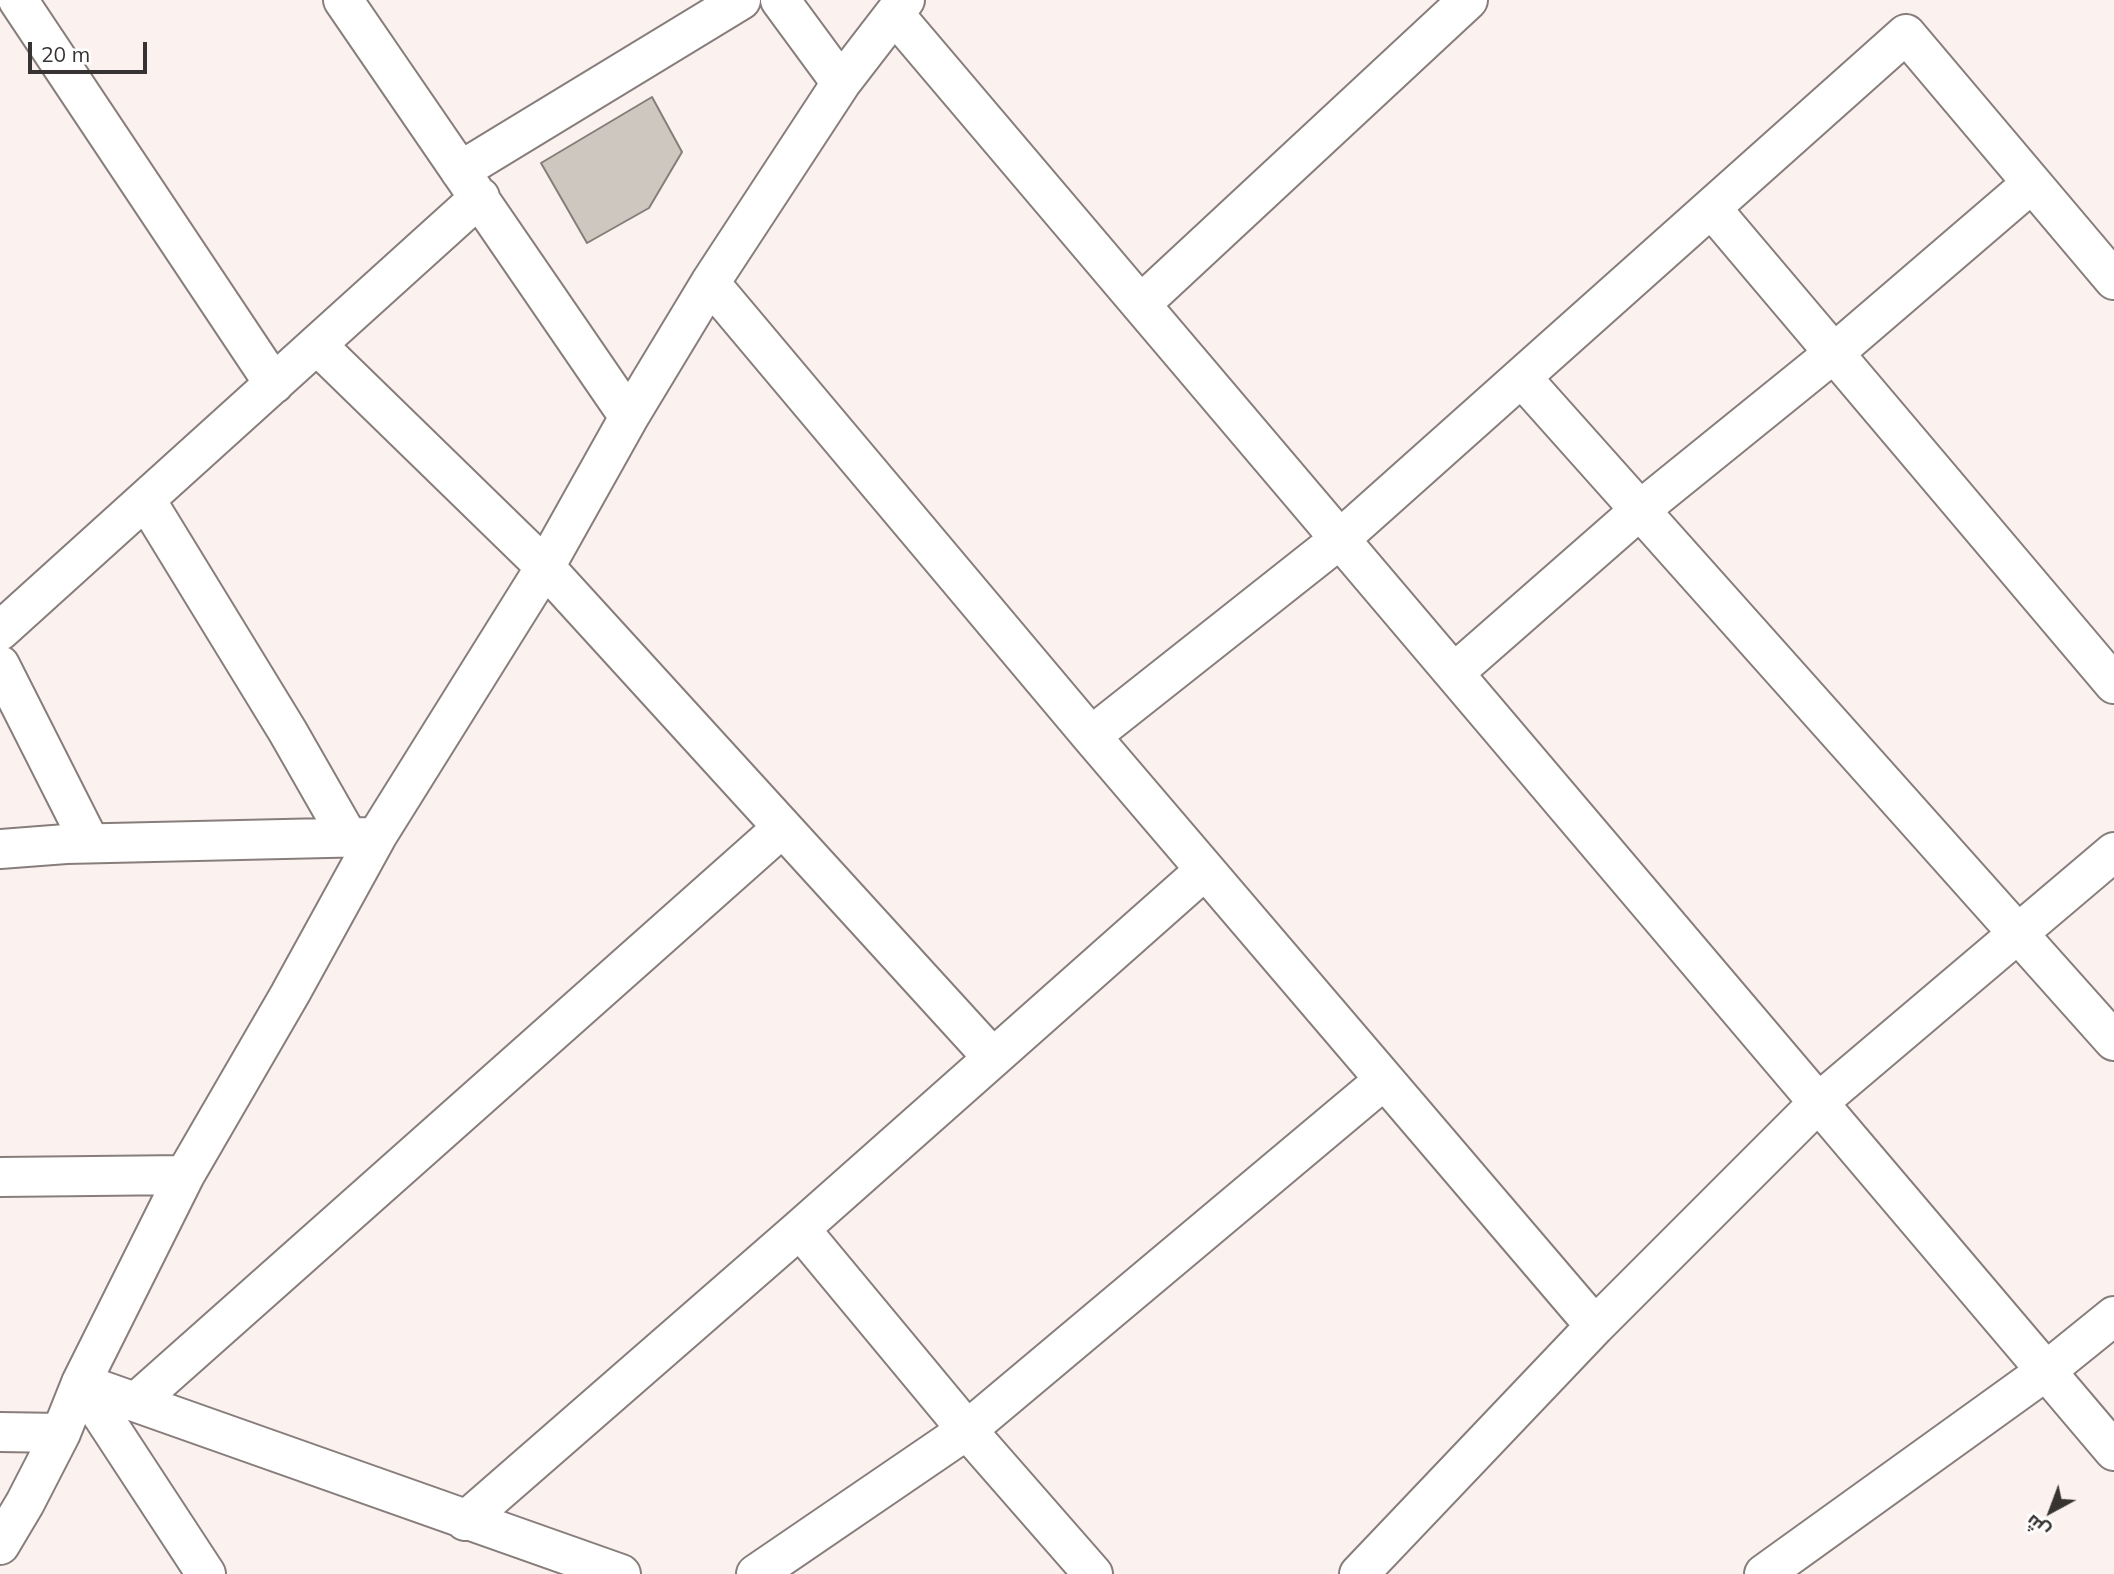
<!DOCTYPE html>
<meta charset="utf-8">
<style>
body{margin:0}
#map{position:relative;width:2114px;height:1574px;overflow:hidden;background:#fbf1ee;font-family:Mulish,Cairo,sans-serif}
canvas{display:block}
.north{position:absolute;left:2016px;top:1476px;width:70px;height:70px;-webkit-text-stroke:5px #fff;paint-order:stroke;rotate:221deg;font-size:19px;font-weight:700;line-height:28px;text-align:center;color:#373332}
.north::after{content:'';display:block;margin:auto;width:24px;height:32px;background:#373332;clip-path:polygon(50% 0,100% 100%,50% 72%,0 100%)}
.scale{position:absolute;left:28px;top:42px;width:119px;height:32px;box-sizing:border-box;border:4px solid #373332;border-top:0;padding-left:9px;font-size:21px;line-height:24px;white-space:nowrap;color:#373332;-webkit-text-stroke:5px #fff;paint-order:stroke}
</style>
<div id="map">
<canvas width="2114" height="1574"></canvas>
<div class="north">ش</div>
<div class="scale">20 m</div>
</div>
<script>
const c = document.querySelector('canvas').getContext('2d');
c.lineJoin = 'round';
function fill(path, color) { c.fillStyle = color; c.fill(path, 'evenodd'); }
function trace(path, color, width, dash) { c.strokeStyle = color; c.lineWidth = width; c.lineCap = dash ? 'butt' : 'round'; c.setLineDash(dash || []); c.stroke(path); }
const building = new Path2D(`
 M652,97L682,152L649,208L587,243L541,163Z`);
fill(building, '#cec7c0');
trace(building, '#857e78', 2);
const minor = new Path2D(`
 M18,0L274,384
 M343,0L629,417
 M780,0L841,83
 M895,15L2114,1451
 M460,171L741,0
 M1712,209L2114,684
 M710,283L1091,736L1595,1326
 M1141,304L1468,0
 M317,345L545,567L993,1058
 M1522,378L2114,1041
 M146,500L288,732L348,837
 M0,631L480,197
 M0,665L90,843
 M1454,673L1640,510L1834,353L2032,183
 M1091,736L1340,539L1906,34L2114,280
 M0,849L66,844L371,837
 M0,1177L185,1175
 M800,1229L967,1430L1093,1574
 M81,1383L621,1574
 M81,1383L206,1574
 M136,1402L782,828
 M0,1432L61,1433
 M465,1521L800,1229L1205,870
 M0,1545L25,1503L61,1433L81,1383L185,1175L290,994L377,836L545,567L629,417L710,283L841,83L905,0
 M756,1574L967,1430L1383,1081
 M1359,1574L1595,1326L1819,1102L2114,852
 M1764,1574L2046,1371L2114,1316`);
trace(minor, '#877e7c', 42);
trace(minor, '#fff', 38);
</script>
